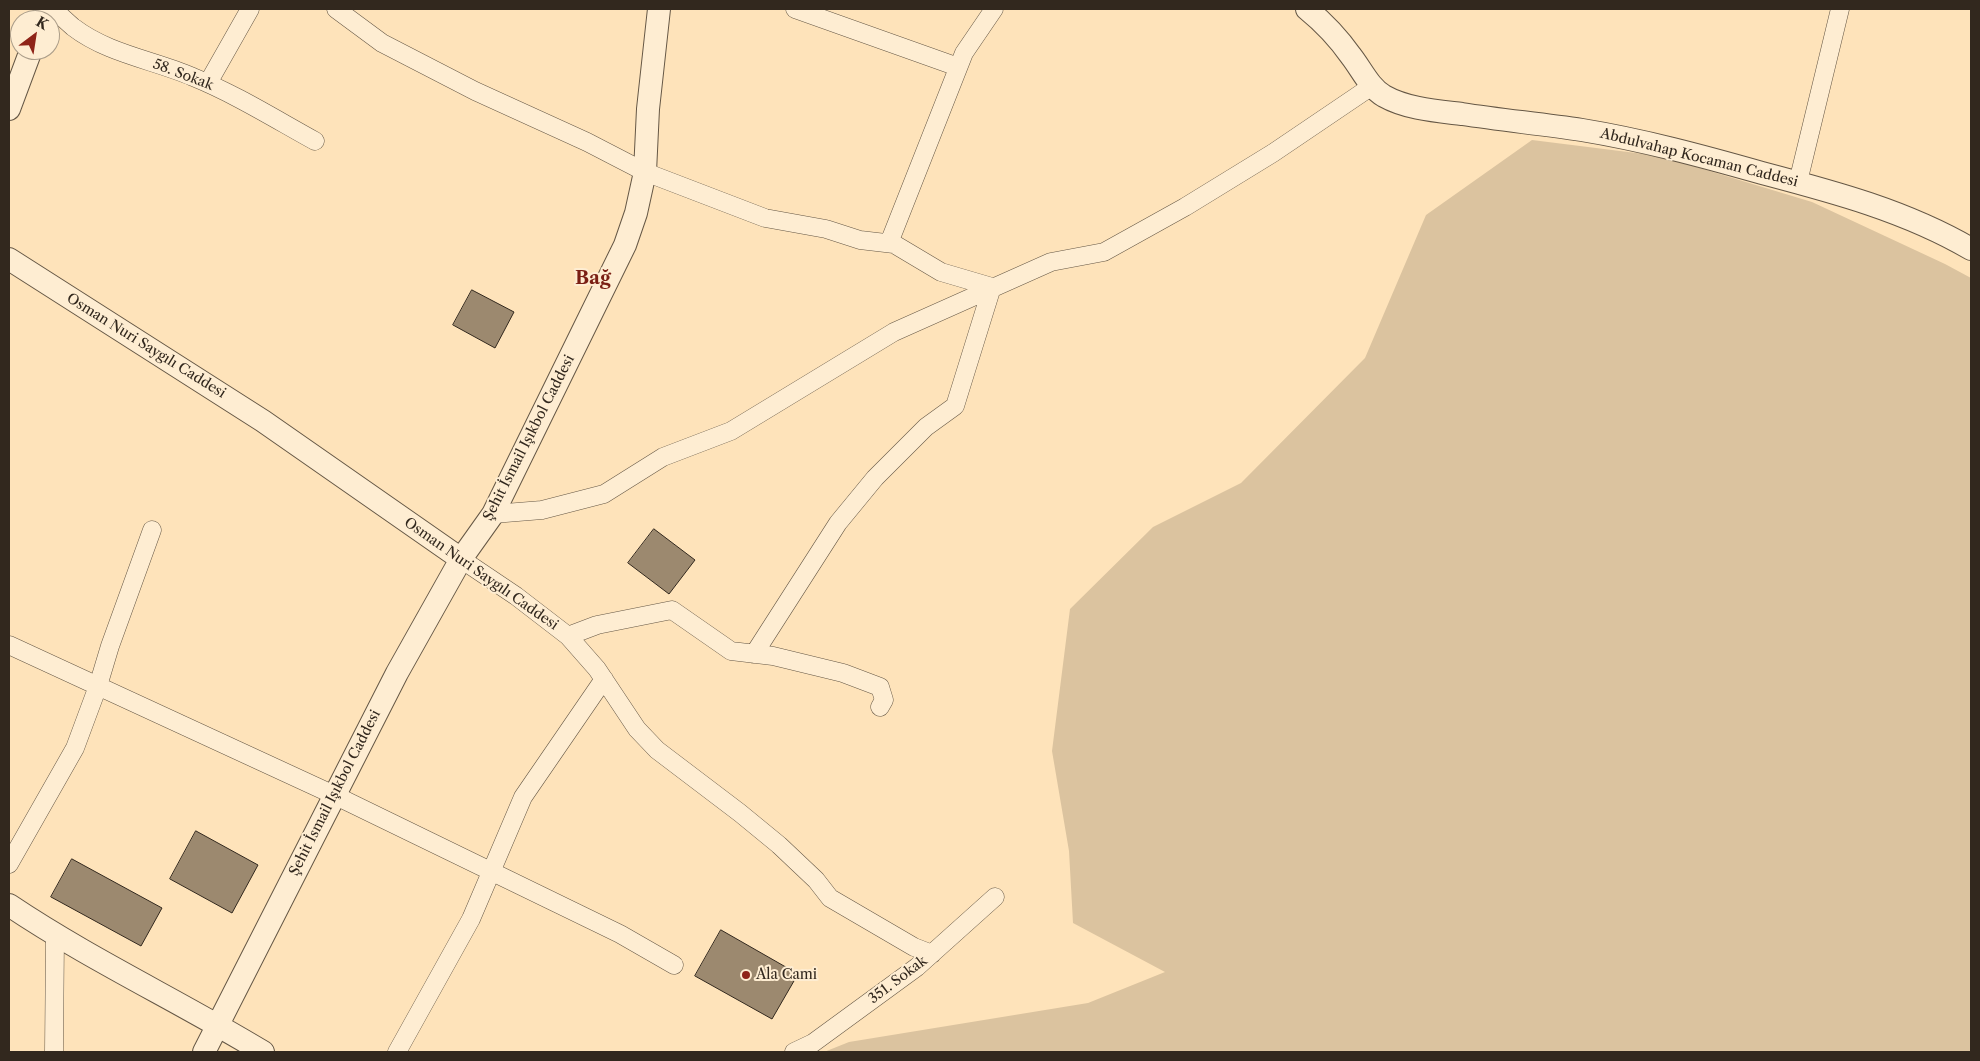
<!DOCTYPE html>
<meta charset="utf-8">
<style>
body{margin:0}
#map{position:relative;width:1980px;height:1061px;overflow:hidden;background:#fee3ba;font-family:"Libre Caslon Text",serif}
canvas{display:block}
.frame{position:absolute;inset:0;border:10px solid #32281e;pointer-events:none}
.north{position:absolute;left:10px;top:10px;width:50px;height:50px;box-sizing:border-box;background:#feedd2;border:1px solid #ac9e8a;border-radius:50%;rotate:31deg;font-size:14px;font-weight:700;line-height:20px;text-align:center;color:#32281e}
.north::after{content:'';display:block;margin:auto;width:18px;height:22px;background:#8f2418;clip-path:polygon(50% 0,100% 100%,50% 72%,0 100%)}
</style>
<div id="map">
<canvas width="1980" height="1061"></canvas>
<div class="frame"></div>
<div class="north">K</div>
</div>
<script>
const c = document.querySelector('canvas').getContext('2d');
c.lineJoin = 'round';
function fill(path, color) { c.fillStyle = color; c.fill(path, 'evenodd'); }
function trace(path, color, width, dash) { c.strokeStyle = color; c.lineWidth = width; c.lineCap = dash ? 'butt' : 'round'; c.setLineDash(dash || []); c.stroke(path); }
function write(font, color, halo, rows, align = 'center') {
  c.font = font + ' "Libre Caslon Text",serif'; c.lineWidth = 4; c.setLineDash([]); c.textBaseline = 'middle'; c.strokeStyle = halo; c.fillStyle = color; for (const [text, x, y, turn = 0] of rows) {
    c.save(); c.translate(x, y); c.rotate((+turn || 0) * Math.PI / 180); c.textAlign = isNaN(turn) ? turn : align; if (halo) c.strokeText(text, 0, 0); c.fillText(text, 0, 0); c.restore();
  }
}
fill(new Path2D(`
 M1532,140L1660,156L1812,202L1945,264L1971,278V1052H824L849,1042L1088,1003L1165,972L1073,923L1069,851L1052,751L1070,609L1153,527L1241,483L1365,358L1426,215Z`), '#dbc39f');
const building = new Path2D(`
 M472,290L514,312L495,348L453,325Z
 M654,529L695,560L669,594L628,563Z
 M196,831L258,865L232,913L170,879Z
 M72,859L162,908L141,946L51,897Z
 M721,930L798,974L772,1019L695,976Z`);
fill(building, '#9c896f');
trace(building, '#32281e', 1);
const minor = new Path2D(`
 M53,9C60,15 66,21 73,27C108,54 154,60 193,77C235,94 275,119 315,141
 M336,9L382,43L475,91L587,142L645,172L765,218L826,229L860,240L894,244L941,272L992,287L955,406L926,427L875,478L838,523L754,654
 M795,9L958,67
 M208,83L250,9
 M1798,182L1840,9
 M889,243L964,53L994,9
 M493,514L542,510L604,494L663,457L731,431L894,332L1051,262L1104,252L1185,207L1273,153L1372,86
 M461,559L516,596L568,636L597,669L637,729L657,750L740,813L779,845L816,880L830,898L914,947L932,954
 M568,636L597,625L672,610L731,651L773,656L843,673L880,687L884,700L880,707
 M9,645L334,795L620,934L674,965
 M9,864L75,748L98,686L110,646L152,530
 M54,1052L55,936
 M397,1052L471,919L523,797L604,679
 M794,1052L813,1043L917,967L995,897`);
const tertiary = new Path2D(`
 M1307,9C1323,22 1339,39 1351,56C1362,70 1369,87 1384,96C1407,109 1437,111 1462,114C1501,120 1542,124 1582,130C1643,140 1702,156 1762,173C1834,192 1906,211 1971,249
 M42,20L46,9
 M9,109L31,50
 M9,259L263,421L461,559
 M9,905C91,960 179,1001 263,1052
 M204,1052L397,673L461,559L493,514L625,245L636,213L645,172L648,109L659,9`);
trace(minor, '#655745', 19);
trace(tertiary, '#655745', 24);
trace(minor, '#feedd2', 18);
trace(tertiary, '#feedd2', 22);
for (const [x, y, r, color] of [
 [746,975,5,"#8f2418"]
]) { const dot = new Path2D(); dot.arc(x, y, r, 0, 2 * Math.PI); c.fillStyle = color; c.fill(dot); trace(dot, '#feedd2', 2); }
write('14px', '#32281e', '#feedd2', [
 ["58. Sokak",183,75,21],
 ["Abdulvahap Kocaman Caddesi",1699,158,14],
 ["Osman Nuri Saygılı Caddesi",146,346,32],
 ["Şehit İsmail Işıkbol Caddesi",529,438,-63],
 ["Osman Nuri Saygılı Caddesi",481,574,35],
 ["Şehit İsmail Işıkbol Caddesi",335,793,-63],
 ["351. Sokak",898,980,-37]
]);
write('14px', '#32281e', '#feedd2', [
 ["Ala Cami",756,975]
], 'left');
write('bold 19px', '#7a1f14', '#feedd2', [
 ["Bağ",593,279]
]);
</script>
